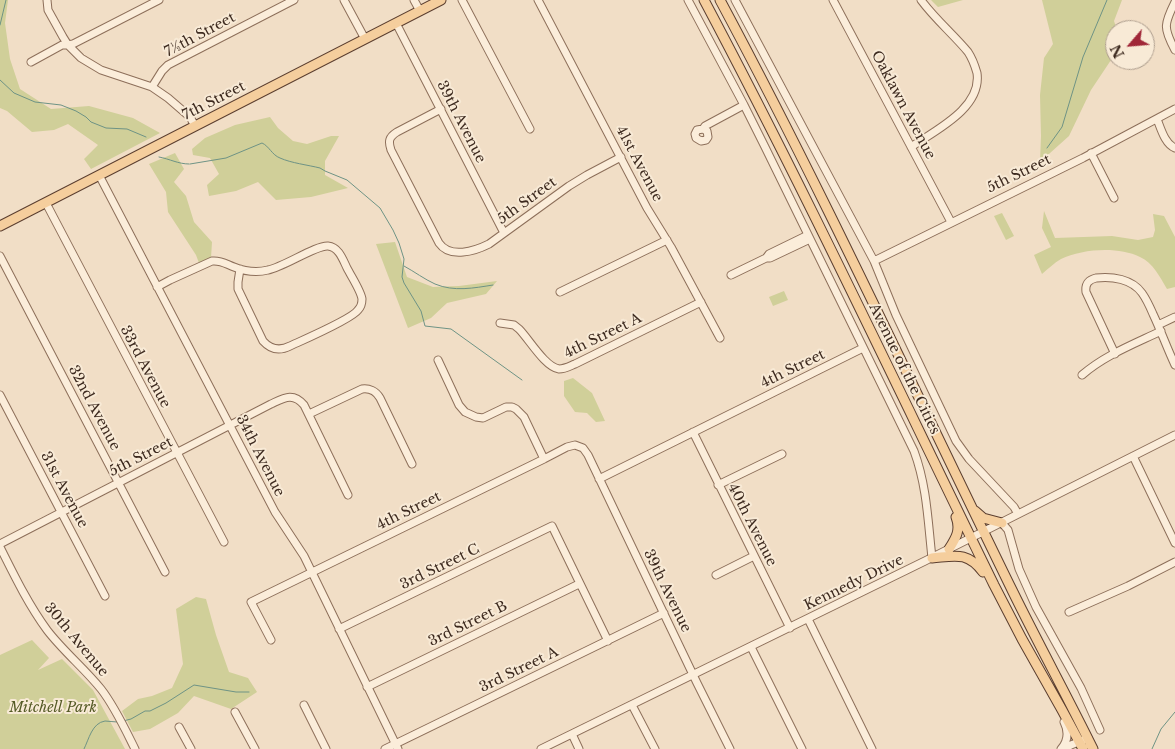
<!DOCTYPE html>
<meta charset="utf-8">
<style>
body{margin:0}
#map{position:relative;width:1175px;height:749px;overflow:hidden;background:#f1dec6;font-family:"Libre Baskerville",serif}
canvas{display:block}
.north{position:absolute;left:1105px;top:20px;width:50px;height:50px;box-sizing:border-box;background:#f8ead6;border:1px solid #ad9d8d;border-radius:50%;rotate:243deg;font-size:14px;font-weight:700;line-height:20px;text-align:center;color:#3d2a1f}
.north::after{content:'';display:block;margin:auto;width:18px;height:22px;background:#a02738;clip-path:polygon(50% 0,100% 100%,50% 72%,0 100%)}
</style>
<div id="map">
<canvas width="1175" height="749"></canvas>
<div class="north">N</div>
</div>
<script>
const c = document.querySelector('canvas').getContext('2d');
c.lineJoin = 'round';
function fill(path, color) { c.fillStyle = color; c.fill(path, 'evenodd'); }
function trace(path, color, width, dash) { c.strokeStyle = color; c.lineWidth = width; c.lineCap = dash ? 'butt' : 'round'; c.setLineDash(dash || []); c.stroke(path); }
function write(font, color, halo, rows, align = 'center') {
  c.font = font + ' "Libre Baskerville",serif'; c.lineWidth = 4; c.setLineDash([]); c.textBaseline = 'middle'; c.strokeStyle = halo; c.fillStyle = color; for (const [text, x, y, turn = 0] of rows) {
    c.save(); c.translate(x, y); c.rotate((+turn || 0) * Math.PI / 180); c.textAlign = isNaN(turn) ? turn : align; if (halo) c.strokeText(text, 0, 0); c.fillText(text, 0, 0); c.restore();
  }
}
fill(new Path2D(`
 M0,0H8L5,23L10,59L20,89L51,109L89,106L133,118L160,133L91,169L84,159L98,145L68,124L54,130L32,132L7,111L0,108Z
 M931,0H963L938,7Z
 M1042,0H1122L1114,21L1117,30H1115V54L1091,90L1069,136L1040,162L1041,136L1040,95L1044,58L1053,44Z
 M270,117L278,128L293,141L307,144L331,136H339L325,161V175L348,188L311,197L276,200L258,182L236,191L209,196L207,185L219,174L210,158L193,155L192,149L205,138L235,125Z
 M175,153L184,169L174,182L186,196L194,222L212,242L211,258L199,263L196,255L168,212L166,192L149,164Z
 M1044,211L1055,238L1112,236L1138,240L1153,237L1155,230L1153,214L1164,216L1175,237V287L1167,289C1160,277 1153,263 1140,257C1118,246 1082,249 1061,259C1054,263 1048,269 1042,274L1034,255L1051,247L1042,228Z
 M1002,213L1014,236L1006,240L994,216Z
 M395,242L407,277L433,287L459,286L497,281L486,294L447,303L431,318L408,328L376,244Z
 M784,291L788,300L773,306L769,297Z
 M573,378L592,393L605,421L596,422L587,413L575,412L564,396V381Z
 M196,597L206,599L216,635L229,672L248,678L257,692L231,709L194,696L178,713L150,729L133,732L122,711L138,699L152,696L172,688L183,664L176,609Z
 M32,640L49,658L38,670L62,659L93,690L125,749H0V655Z`), '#d0cf99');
trace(new Path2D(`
 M0,25L6,0
 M0,80L14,93L35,102L61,105L76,111L86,117L91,122L106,128L127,129L146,137
 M1047,148L1062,127L1083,57L1107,0
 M159,157C170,159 178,164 189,164
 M190,164L226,158L262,143C269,146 272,155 280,158C291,163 308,165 320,168L325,171L347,180L380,208L393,230L399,243L404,259L402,277L404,283L421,311L425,326L451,329L522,380
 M404,266C415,272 424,279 435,284C454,292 474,288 493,285
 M123,721L131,719L145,711H150L166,703L194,685L236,692H249
 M84,749C89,739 92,723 105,721C109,721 113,722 117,722
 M1152,749L1161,729L1175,712`), '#6e9385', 1);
const minor = new Path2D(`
 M47,0L48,10L63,37L68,45L81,58L101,70L152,87L168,98L190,117L195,126
 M344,0L365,39
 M414,0L420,11
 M462,0L530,129
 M538,0L647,208L671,247L720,338
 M688,0L744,105L765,147L914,451C927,486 928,522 932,558
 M735,0L874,261L896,315L956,441L969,459L1014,507L1018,514
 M833,0L951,222
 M1175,2C1164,24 1163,28 1175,50
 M396,23L504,233
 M31,62L62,45H68L73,44L159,0
 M152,87L162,71L168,65L294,0
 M441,109L397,132C389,137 388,141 391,150L439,243C450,259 475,251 489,244L569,186L587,175L621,157
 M1157,119C1161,129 1165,144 1175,148
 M703,129L707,131L708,137L706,140L701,141L696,138L695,134L697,130L703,129L705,126L744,105
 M911,147C936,130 982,108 977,73C975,66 972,58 968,52C953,34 935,19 921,0
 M1091,153L1114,198
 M99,175L275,512L304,556L398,749
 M46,203L224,542
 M808,235L769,254L766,258H770L810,239
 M0,256L165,572
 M874,261L1083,158L1175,109
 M731,275L766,258
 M157,287L170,280L212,261C221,260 226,264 234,267C244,271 257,273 268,270C284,267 316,245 328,246C339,247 343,260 347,268C351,276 361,291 362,299C362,303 360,308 358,310C352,319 303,340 290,346C280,351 271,350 263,341L238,289V282L240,269
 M560,292L667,240
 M500,323L514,325L519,329C529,339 545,367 559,369C565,369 570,366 575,364L701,302
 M1158,325L1175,317
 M1115,354L1086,292C1085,284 1088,280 1096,278C1112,276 1132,279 1142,293C1147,300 1150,307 1153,314C1161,331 1167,348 1175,365
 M438,360L459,405L465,412L476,417L483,418L506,407H512L516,409L524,417L544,459
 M1082,375C1105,355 1134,344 1161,331
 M0,395L105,596
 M309,414L362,389C369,388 376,391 380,398L412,464
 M693,432L790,628
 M1133,456L1175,543
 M599,479L863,348
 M718,485L782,454
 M1002,523L1008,530L1019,569L1036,607L1081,688L1100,730
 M0,544L271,404C284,398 293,392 304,405L348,495
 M0,547C14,575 28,604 47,630C63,651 84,668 101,689C115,707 125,729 135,749
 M716,575L754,556
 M1069,612L1128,586L1175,562
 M808,619L872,749
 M339,629L552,526L608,641
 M271,640L251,602L544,459L567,447L575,445L583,448L588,455L697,683L730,749
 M751,647L802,749
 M367,687L579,584
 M304,705L326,749
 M632,705L655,749
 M235,712L255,749
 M179,727L191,749
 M572,734L579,749
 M385,749L664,613
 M541,749L925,561L1175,435
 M1061,749C1068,741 1069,732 1064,722
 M1064,749L1071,745L1088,738`);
const major = new Path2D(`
 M704,0C806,192 898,389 994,585L1022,639L1062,710L1083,749
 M720,0C824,194 916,394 1013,592C1039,645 1067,696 1093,749
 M0,226L441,0
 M975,511L983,518L1002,523
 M949,549C956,538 961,530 956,517
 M932,558C955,556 967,551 983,572`);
trace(minor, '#8d6f5a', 9);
trace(major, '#5b3e2f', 11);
trace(minor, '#fbedda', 7);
trace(major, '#f5ce9d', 9);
write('14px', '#3d2a1f', '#f8ead6', [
 ["7½th Street",200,35,-28],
 ["7th Street",214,101,-27],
 ["Oaklawn Avenue",903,105,62],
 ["39th Avenue",461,122,63],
 ["41st Avenue",639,164,62],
 ["5th Street",1019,174,-26],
 ["5th Street",527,201,-36],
 ["4th Street A",603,336,-26],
 ["33rd Avenue",145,367,62],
 ["4th Street",793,369,-26],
 ["Avenue of the Cities",904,369,64],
 ["32nd Avenue",94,408,62],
 ["34th Avenue",260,456,63],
 ["5th Street",141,457,-27],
 ["31st Avenue",64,490,62],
 ["4th Street",409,511,-26],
 ["40th Avenue",752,525,63],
 ["3rd Street C",440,567,-26],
 ["Kennedy Drive",854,583,-26],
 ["39th Avenue",667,591,64],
 ["3rd Street B",468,624,-26],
 ["30th Avenue",76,640,50],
 ["3rd Street A",519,670,-26]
]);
write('italic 14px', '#545a25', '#f8ead6', [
 ["Mitchell Park",53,708]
]);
</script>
